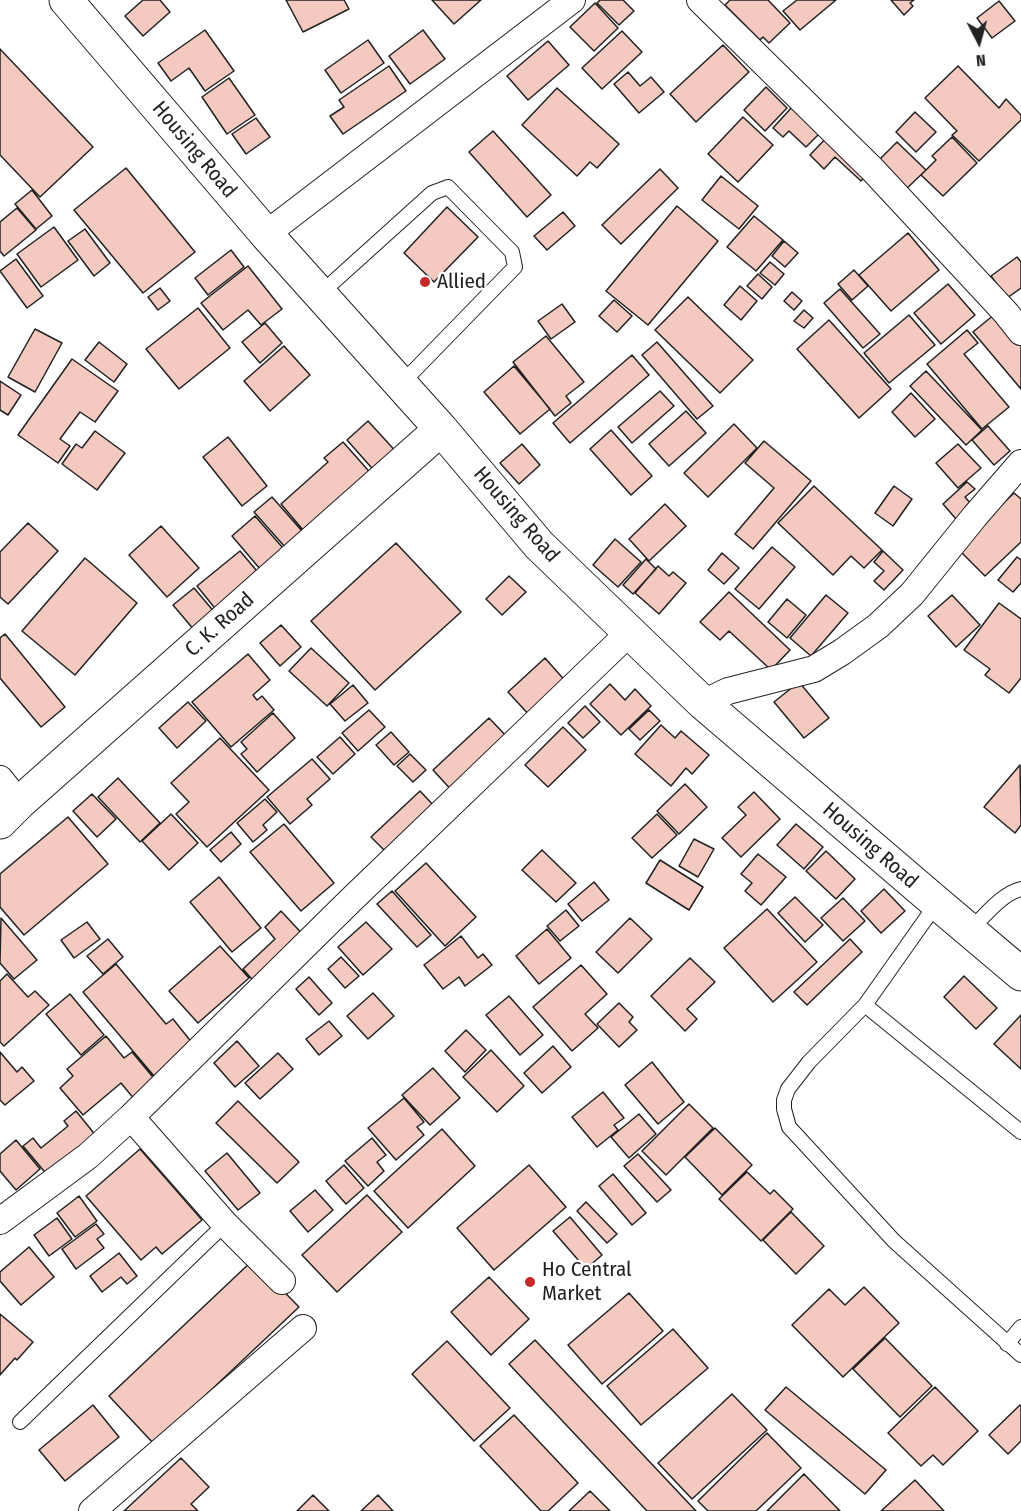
<!DOCTYPE html>
<style>
body{margin:0}
#map{position:relative;width:1021px;height:1511px;overflow:hidden;background:#fff;font-family:"Fira Sans Condensed",sans-serif}
canvas{display:block}
.north{position:absolute;left:949px;top:12px;width:60px;height:60px;-webkit-text-stroke:4px #fff;paint-order:stroke;rotate:174deg;font-size:16px;font-weight:700;line-height:24px;text-align:center;color:#222}
.north::after{content:'';display:block;margin:auto;width:21px;height:27px;background:#222;clip-path:polygon(50% 0,100% 100%,50% 72%,0 100%)}
</style>
<div id="map">
<canvas width="1021" height="1511"></canvas>
<div class="north">N</div>
</div>
<script>
const c = document.querySelector('canvas').getContext('2d');
c.lineJoin = 'round';
function fill(path, color) { c.fillStyle = color; c.fill(path, 'evenodd'); }
function trace(path, color, width, dash) { c.strokeStyle = color; c.lineWidth = width; c.lineCap = dash ? 'butt' : 'round'; c.setLineDash(dash || []); c.stroke(path); }
function write(font, color, halo, rows, align = 'center') {
  c.font = font + ' "Fira Sans Condensed",sans-serif'; c.lineWidth = 4.5; c.setLineDash([]); c.textBaseline = 'middle'; c.strokeStyle = halo; c.fillStyle = color; for (const [text, x, y, turn = 0] of rows) {
    c.save(); c.translate(x, y); c.rotate((+turn || 0) * Math.PI / 180); c.textAlign = isNaN(turn) ? turn : align; if (halo) c.strokeText(text, 0, 0); c.fillText(text, 0, 0); c.restore();
  }
}
const building = new Path2D(`
 M143,0H160L170,12L143,36L125,16Z
 M286,0H344L349,9L303,32Z
 M432,0H481L454,24Z
 M600,0H623L634,11L619,25L597,3Z
 M730,0H768L790,23L769,43L763,37L760,40L725,5Z
 M797,0H836L800,30L783,11Z
 M891,0H914L910,3L913,6L904,15Z
 M999,1L1015,21L992,38L977,18Z
 M595,3L618,28L594,51L570,27Z
 M205,30L234,71L205,91L189,68L171,81L158,63Z
 M423,30L445,59L410,84L389,56Z
 M622,31L642,52L602,89L582,68Z
 M368,40L384,63L341,93L325,70Z
 M548,41L569,65L528,100L507,76Z
 M723,45L749,72L696,122L670,94Z
 M0,49L93,147L40,197L0,155Z
 M389,66L406,91L343,134L330,116L344,107L339,100Z
 M958,66L999,108L1006,99L1021,115V120L979,161L952,135L957,131L925,98Z
 M628,72L640,86L651,77L664,92L639,113L614,84Z
 M229,78L255,115L227,134L202,97Z
 M766,87L787,108L765,131L744,110Z
 M557,88L619,144L597,168L590,162L577,176L522,125Z
 M793,106L820,133L806,147L789,131L783,137L773,128Z
 M915,112L936,132L916,152L896,132Z
 M743,117L773,145L738,182L708,154Z
 M256,118L270,137L246,154L232,134Z
 M493,131L551,195L527,217L469,152Z
 M830,134L869,172L861,181L835,157L824,169L810,155Z
 M952,137L977,163L943,196L921,175L936,160L932,156Z
 M897,142L926,170L903,192L875,164Z
 M126,168L195,252L143,293L74,210Z
 M660,169L678,188L621,244L602,225Z
 M721,176L758,206L739,229L702,200Z
 M32,190L52,216L36,229L15,204Z
 M677,206L718,241L648,325L606,291Z
 M447,207L478,237L434,282L404,253Z
 M17,208L36,230L4,256L0,251V222Z
 M563,212L575,226L547,250L534,236Z
 M754,216L783,240L756,271L727,247Z
 M54,227L78,260L41,287L17,254Z
 M85,229L110,263L94,276L68,241Z
 M908,233L939,270L891,311L859,275Z
 M784,241L798,253L785,267L772,256Z
 M231,250L244,267L208,295L195,278Z
 M1017,257L1021,262V288L1007,298L991,276Z
 M16,259L43,296L27,308L0,271Z
 M770,262L784,274L775,285L760,273Z
 M248,266L282,309L261,325L248,310L223,330L201,303Z
 M854,270L868,286L852,300L838,284Z
 M758,274L772,287L762,299L747,286Z
 M948,284L975,315L941,344L914,313Z
 M740,286L757,301L741,320L724,305Z
 M160,288L170,301L158,310L148,297Z
 M840,289L880,334L863,348L824,303Z
 M792,292L802,301L794,310L784,301Z
 M688,297L753,360L720,393L655,330Z
 M614,300L632,316L617,332L599,316Z
 M562,304L575,322L551,339L538,321Z
 M198,308L230,348L179,389L146,349Z
 M804,310L813,318L804,328L794,321Z
 M995,314L1021,346V389L973,332Z
 M909,315L935,345L889,383L864,353Z
 M829,320L891,389L859,418L797,349Z
 M265,323L282,343L260,363L242,342Z
 M35,329L62,343L35,392L8,377Z
 M967,330L978,343L964,354L1009,407L982,429L927,364Z
 M546,336L584,382L566,396L571,403L555,416L513,362Z
 M99,342L127,364L114,382L85,360Z
 M657,342L713,406L697,419L642,355Z
 M284,346L310,375L270,411L244,381Z
 M632,355L649,375L570,443L553,423Z
 M72,359L118,391L95,422L80,412L60,439L70,446L58,463L18,435Z
 M514,366L550,409L520,434L484,392Z
 M926,371L982,430L966,445L910,386Z
 M0,381L21,395L8,415L0,410Z
 M660,391L674,406L632,443L618,427Z
 M911,393L935,419L915,437L892,412Z
 M686,411L706,433L669,466L649,444Z
 M368,421L400,456L378,475L347,440Z
 M734,424L757,448L708,497L684,473Z
 M988,426L1010,451L994,465L972,440Z
 M611,430L652,476L631,495L590,449Z
 M95,431L125,453L97,490L62,464L76,444L82,448Z
 M228,437L267,486L242,506L203,457Z
 M764,441L811,481L753,549L735,534L774,488L745,463Z
 M343,442L375,478L309,537L281,504L328,462L324,458Z
 M522,444L540,465L519,484L500,463Z
 M958,444L981,468L958,488L936,463Z
 M967,482L975,489L965,497L972,505L956,519L943,504Z
 M814,486L882,550L864,568L851,556L833,575L778,523Z
 M894,486L912,499L893,526L875,513Z
 M1014,493L1021,499V542L985,576L957,548Z
 M272,497L310,540L293,556L254,512Z
 M665,504L686,526L649,561L629,539Z
 M255,516L289,555L266,576L232,536Z
 M28,523L58,551L8,604L0,597V552Z
 M161,526L199,568L167,597L129,555Z
 M615,539L641,562L618,587L593,565Z
 M396,543L461,612L375,690L311,621Z
 M772,547L795,567L759,609L735,589Z
 M240,551L262,577L218,612L197,586Z
 M883,551L903,570L884,590L874,581L884,571L874,562Z
 M722,553L739,568L724,584L708,570Z
 M1017,557L1021,560V583L1013,592L998,580Z
 M85,558L137,603L75,675L22,631Z
 M646,559L656,569L633,594L623,585Z
 M658,566L669,576L673,572L686,583L659,614L635,593Z
 M509,576L526,592L502,615L486,599Z
 M194,588L216,614L195,631L173,605Z
 M729,592L790,650L771,670L729,631L720,640L700,622Z
 M826,595L848,613L811,656L790,638Z
 M952,595L980,625L956,647L928,616Z
 M787,599L806,615L787,638L768,622Z
 M999,603L1021,619V678L1009,693L985,675L990,669L964,650Z
 M281,625L301,647L280,666L260,643Z
 M5,634L65,707L41,727L0,678V638Z
 M311,648L349,683L327,706L289,671Z
 M248,654L270,680L253,695L257,700L262,696L274,710L231,747L192,702Z
 M545,658L568,684L531,717L508,692Z
 M799,682L829,718L804,738L774,702Z
 M610,684L625,700L635,689L651,706L621,735L590,704Z
 M353,685L368,703L345,721L330,704Z
 M188,702L206,721L177,748L159,728Z
 M585,706L600,722L583,738L568,723Z
 M369,710L385,727L358,751L342,733Z
 M649,710L660,721L640,740L629,729Z
 M273,713L295,738L257,772L241,754L247,749L241,742Z
 M489,718L511,741L455,794L433,770Z
 M661,725L675,738L681,731L709,755L692,774L686,768L671,786L635,754Z
 M563,727L586,750L548,787L525,765Z
 M391,732L409,752L394,765L376,745Z
 M340,737L355,754L333,774L317,757Z
 M220,738L269,790L207,847L176,814L189,802L171,783Z
 M410,754L426,770L413,782L397,766Z
 M312,759L330,779L307,799L312,805L290,824L267,797Z
 M1020,765L1021,825L1015,833L984,807Z
 M118,778L160,823L140,842L98,797Z
 M685,784L707,807L679,834L657,811Z
 M420,791L437,809L389,855L371,837Z
 M754,792L780,819L741,857L722,838L746,815L738,807Z
 M92,794L116,819L97,837L73,811Z
 M265,799L277,812L263,825L267,830L253,842L237,823Z
 M171,814L198,843L169,870L142,841Z
 M657,814L677,835L652,858L632,838Z
 M68,817L108,864L24,935L0,907V874Z
 M284,824L334,883L301,911L250,852Z
 M796,824L823,847L804,869L777,845Z
 M231,832L241,844L221,862L210,850Z
 M694,839L714,849L698,877L679,866Z
 M542,850L576,883L556,902L522,870Z
 M826,851L855,879L836,899L806,871Z
 M758,854L786,877L761,905L745,891L752,883L741,874Z
 M660,860L703,887L689,910L646,883Z
 M426,863L476,917L445,946L395,891Z
 M219,877L261,928L232,952L190,902Z
 M594,882L609,900L582,921L568,904Z
 M884,889L905,911L881,933L861,911Z
 M392,891L431,935L417,947L377,904Z
 M795,897L823,925L805,942L778,913Z
 M843,898L865,921L843,941L821,918Z
 M767,909L817,962L773,1002L724,948Z
 M566,910L579,926L560,941L547,926Z
 M281,911L308,940L258,986L243,969L275,939L265,927Z
 M1,918L37,960L14,979L0,963Z
 M630,918L652,939L618,973L596,952Z
 M87,922L100,939L74,958L61,940Z
 M366,922L392,949L363,975L338,947Z
 M547,929L571,958L539,984L516,956Z
 M461,936L478,958L483,954L492,965L465,986L459,977L443,989L424,965Z
 M108,939L123,957L103,974L87,956Z
 M850,939L862,952L807,1005L794,992Z
 M220,946L249,978L198,1023L169,991Z
 M341,957L359,976L345,988L328,969Z
 M690,958L715,982L687,1009L697,1019L685,1031L651,996Z
 M116,964L166,1024L173,1019L193,1044L154,1076L83,992Z
 M581,965L607,994L585,1014L598,1028L572,1051L533,1007Z
 M7,974L28,997L35,991L49,1005L4,1046L0,1042V981Z
 M964,976L997,1008L976,1029L944,997Z
 M309,977L332,1003L319,1015L296,989Z
 M373,993L394,1016L368,1039L347,1016Z
 M70,994L104,1035L81,1055L46,1014Z
 M509,996L543,1035L520,1055L486,1015Z
 M619,1003L633,1017L629,1022L637,1030L619,1047L597,1024Z
 M1021,1015V1069L994,1044Z
 M329,1021L342,1036L319,1055L306,1039Z
 M466,1030L486,1050L465,1072L445,1051Z
 M106,1036L124,1058L132,1052L157,1082L135,1100L121,1083L83,1115L60,1088L73,1076L67,1069Z
 M237,1041L259,1066L235,1087L214,1063Z
 M553,1046L571,1067L542,1093L524,1073Z
 M491,1050L524,1086L497,1112L463,1077Z
 M0,1052L17,1072L22,1067L34,1081L5,1105L0,1100Z
 M278,1053L293,1069L260,1099L245,1083Z
 M652,1062L684,1102L658,1124L625,1085Z
 M433,1068L460,1098L430,1125L402,1095Z
 M603,1092L624,1118L614,1125L618,1130L597,1147L572,1117Z
 M404,1098L424,1122L417,1127L424,1135L396,1160L368,1128Z
 M238,1101L299,1162L277,1183L216,1123Z
 M689,1104L713,1128L666,1175L642,1151Z
 M76,1111L97,1137L49,1177L23,1146L33,1138L41,1148L68,1126L64,1121Z
 M639,1114L656,1134L629,1158L611,1137Z
 M715,1128L752,1165L722,1195L685,1157Z
 M442,1129L475,1166L408,1228L374,1191Z
 M372,1138L386,1155L377,1162L384,1171L368,1186L345,1161Z
 M16,1140L40,1169L16,1190L0,1171V1154Z
 M140,1149L202,1220L162,1254L156,1247L141,1260L86,1196Z
 M227,1153L260,1193L238,1210L205,1171Z
 M638,1154L671,1190L657,1202L624,1166Z
 M344,1165L364,1188L346,1204L326,1181Z
 M529,1165L566,1207L494,1270L457,1228Z
 M747,1172L770,1194L774,1190L793,1209L761,1241L719,1199Z
 M613,1174L646,1213L632,1225L599,1186Z
 M315,1190L333,1210L308,1232L290,1211Z
 M367,1195L402,1232L337,1292L302,1255Z
 M79,1196L97,1221L75,1237L57,1213Z
 M586,1202L617,1234L607,1243L577,1211Z
 M791,1212L824,1246L796,1274L763,1240Z
 M570,1217L602,1255L586,1269L553,1231Z
 M57,1218L72,1239L49,1256L34,1235Z
 M96,1224L104,1234L97,1239L104,1248L76,1269L62,1249Z
 M29,1247L54,1277L21,1305L0,1281V1272Z
 M119,1253L137,1276L127,1284L121,1277L102,1292L90,1276Z
 M253,1260L299,1307L154,1444L109,1396Z
 M489,1277L529,1319L491,1355L451,1312Z
 M864,1287L899,1323L843,1377L792,1325L829,1289L845,1305Z
 M629,1293L663,1331L602,1384L568,1345Z
 M0,1314L33,1342L17,1360L15,1358L0,1375Z
 M673,1329L708,1368L641,1425L607,1386Z
 M885,1338L932,1386L900,1417L853,1369Z
 M535,1340L696,1511H647L509,1364Z
 M447,1341L510,1408L474,1441L412,1374Z
 M786,1387L886,1470L865,1494L765,1410Z
 M935,1387L978,1431L943,1465L933,1455L921,1466L888,1433Z
 M732,1394L767,1430L692,1499L658,1463Z
 M93,1405L119,1437L65,1481L39,1450Z
 M1020,1405L1021,1406V1441L1008,1454L989,1435Z
 M514,1415L578,1483L548,1511H541L480,1446Z
 M767,1433L801,1468L756,1511H708L698,1501Z
 M181,1458L209,1487L191,1504L198,1511H124Z
 M804,1474L840,1511H767Z
 M915,1480L944,1511H881Z
 M590,1491L610,1511H569Z
 M313,1495L329,1511H297Z
 M378,1495L393,1511H361Z`);
fill(building, '#f3c9c0');
trace(building, '#222', 1.5);
const lane = new Path2D(`
 M320,294L432,193L448,187L512,252L515,267L401,384
 M937,903L865,1005L809,1062L788,1089L784,1100V1109L789,1127L894,1241L1021,1355
 M969,931C983,918 1002,893 1021,889
 M865,1005L1021,1132
 M1007,1344L1021,1327
 M20,1422L225,1224`);
const street = new Path2D(`
 M700,0L873,170L1006,313L1021,332
 M266,234L572,0
 M703,703L728,691L814,669L842,652L878,626L912,594L975,516L1021,463
 M0,779L19,803
 M131,1117L351,900L629,633
 M0,1221L88,1156L131,1117L225,1224L282,1281
 M92,1511L303,1328`);
const secondary = new Path2D(`
 M66,0L266,234L441,429L539,545L703,703L937,903L1021,974
 M0,822L19,803L441,429`);
trace(lane, '#222', 16);
trace(street, '#222', 28);
trace(secondary, '#222', 35);
trace(lane, '#fff', 14);
trace(street, '#fff', 26);
trace(secondary, '#fff', 33);
for (const [x, y, r, color] of [
 [425,282,6,"#c62828"],
 [530,1282,6,"#c62828"]
]) { const dot = new Path2D(); dot.arc(x, y, r, 0, 2 * Math.PI); c.fillStyle = color; c.fill(dot); trace(dot, '#fff', 2); }
write('21px', '#222', '#fff', [
 ["Housing Road",194,150,50],
 ["Housing Road",516,515,49],
 ["C. K. Road",220,625,-42],
 ["Housing Road",870,846,41]
]);
write('21px', '#222', '#fff', [
 ["Allied",437,282],
 ["Ho Central",542,1270],
 ["Market",542,1294]
], 'left');
</script>
